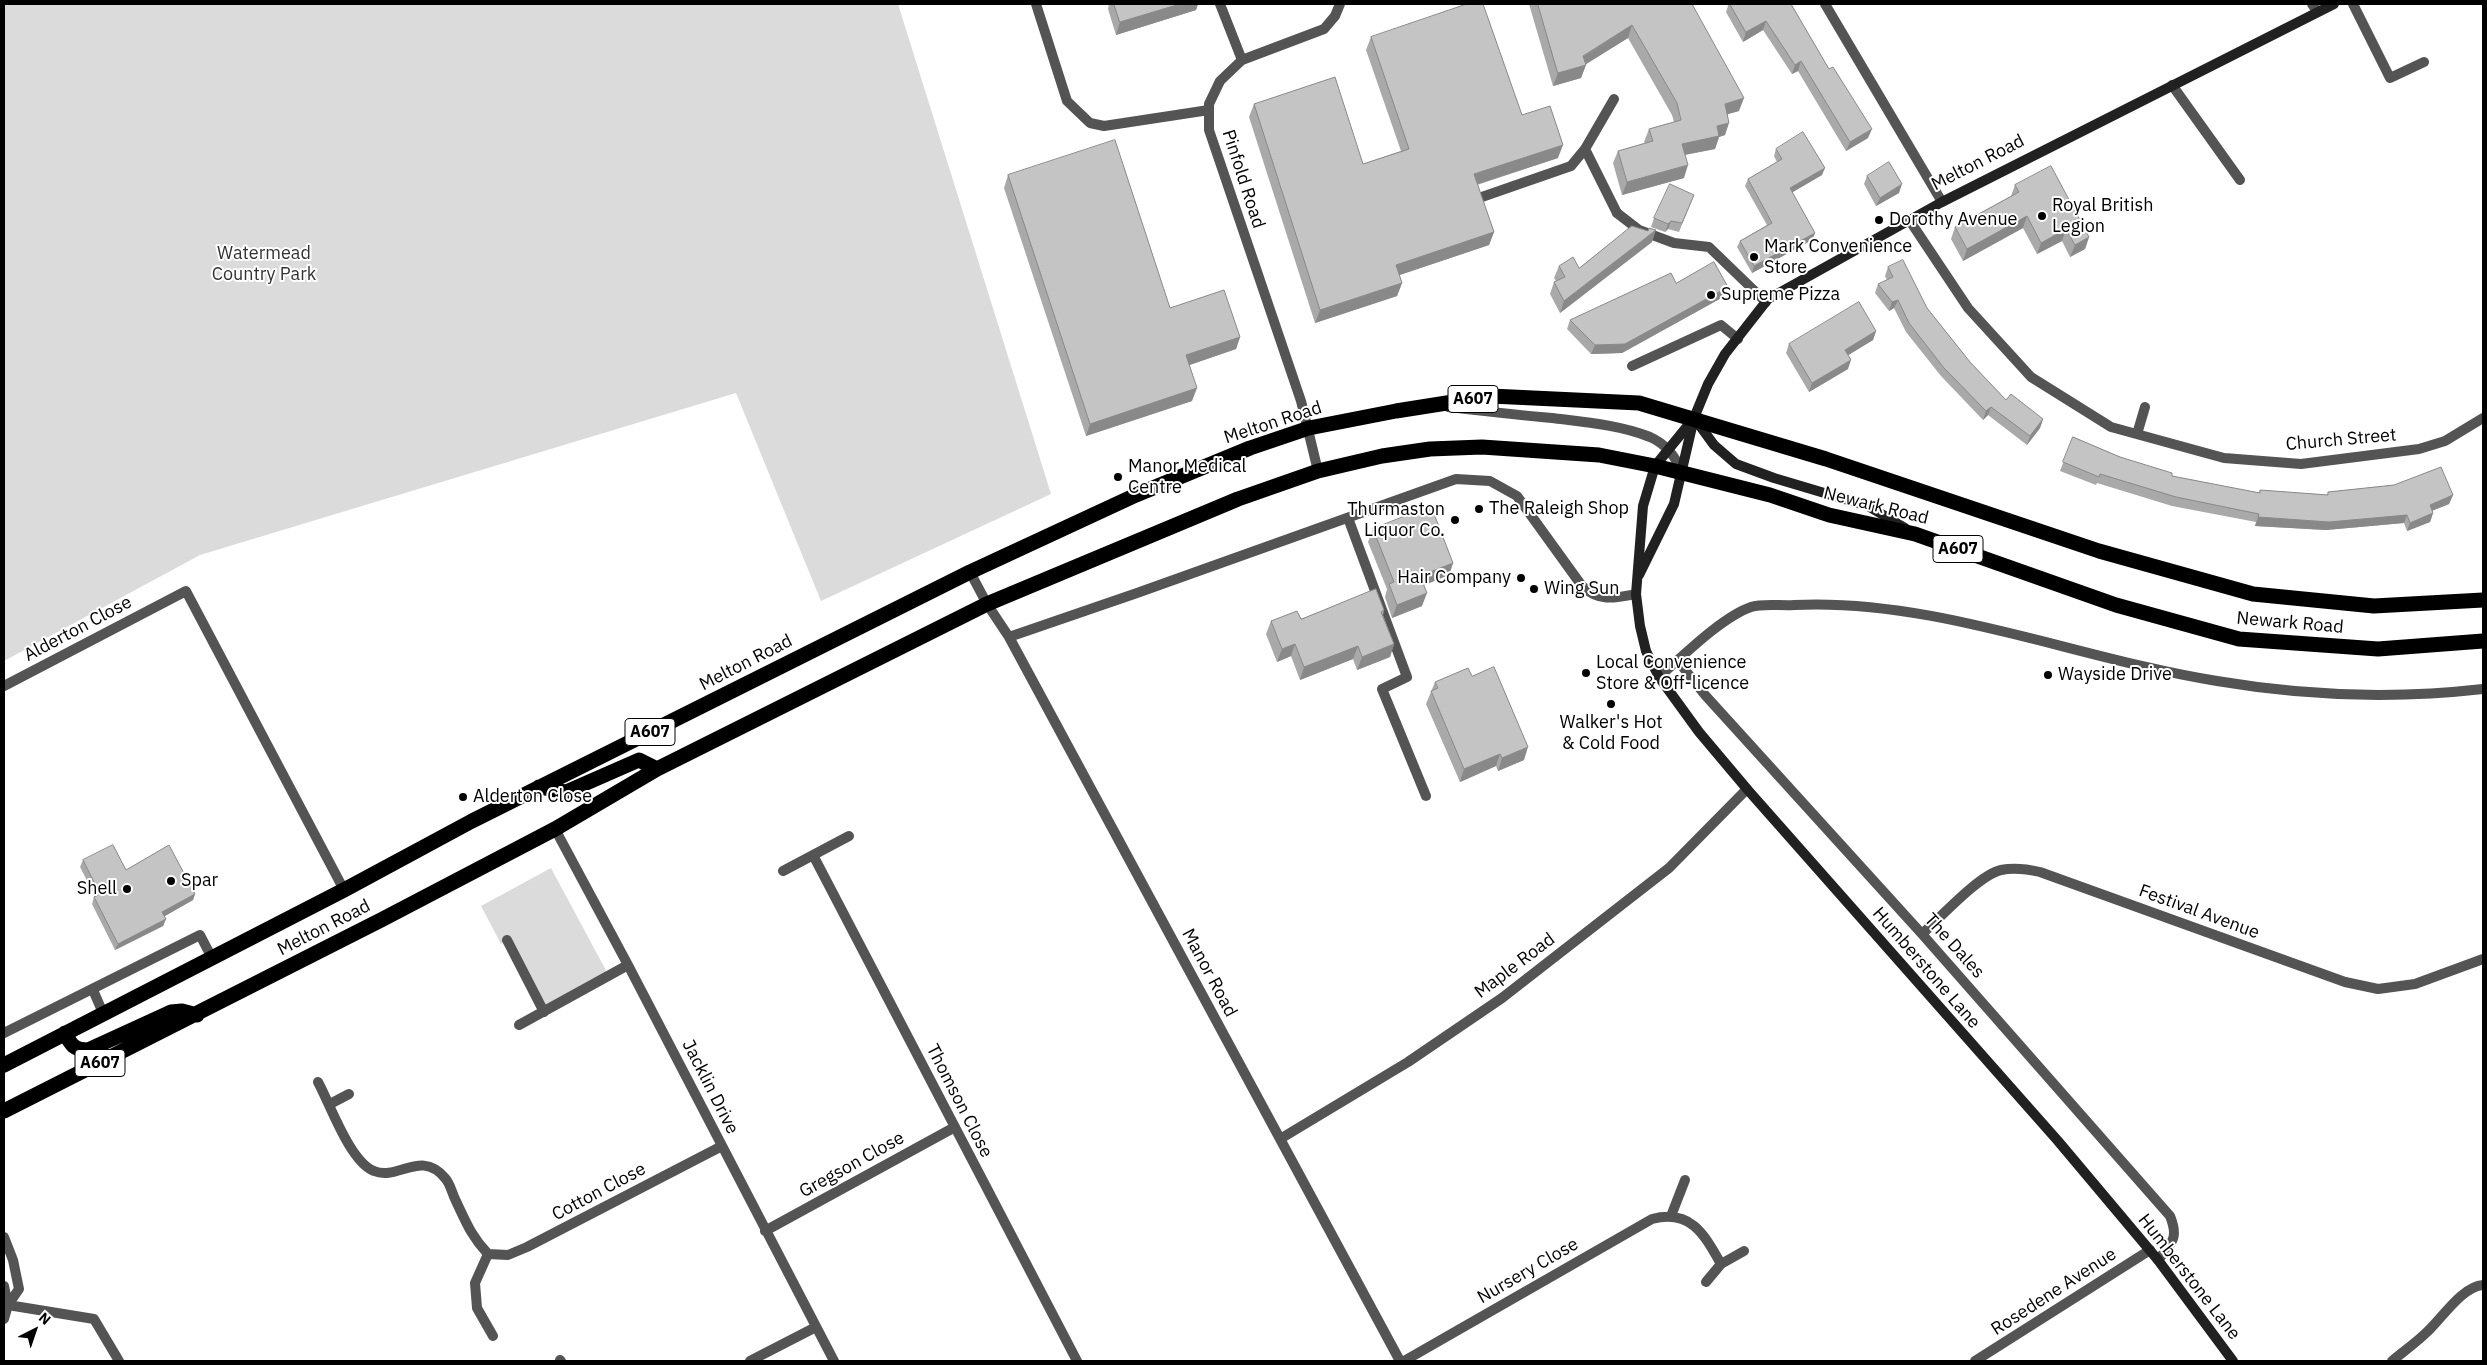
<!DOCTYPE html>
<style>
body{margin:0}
#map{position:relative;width:2487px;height:1365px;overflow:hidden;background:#fff;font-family:"IBM Plex Sans",sans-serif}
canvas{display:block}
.frame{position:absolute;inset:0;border:5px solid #000;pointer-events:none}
.north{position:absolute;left:10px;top:1305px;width:50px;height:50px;-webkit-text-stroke:4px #fff;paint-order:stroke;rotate:41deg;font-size:14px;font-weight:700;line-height:20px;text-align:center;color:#000}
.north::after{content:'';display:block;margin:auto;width:18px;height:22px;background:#000;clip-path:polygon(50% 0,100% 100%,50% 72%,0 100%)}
</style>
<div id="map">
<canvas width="2487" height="1365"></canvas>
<div class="frame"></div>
<div class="north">N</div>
</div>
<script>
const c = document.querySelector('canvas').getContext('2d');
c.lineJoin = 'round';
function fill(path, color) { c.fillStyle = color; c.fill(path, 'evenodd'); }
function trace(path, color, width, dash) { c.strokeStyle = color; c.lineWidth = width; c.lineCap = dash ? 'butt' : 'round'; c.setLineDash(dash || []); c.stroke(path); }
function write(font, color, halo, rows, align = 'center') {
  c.font = font + ' "IBM Plex Sans",sans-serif'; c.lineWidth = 4; c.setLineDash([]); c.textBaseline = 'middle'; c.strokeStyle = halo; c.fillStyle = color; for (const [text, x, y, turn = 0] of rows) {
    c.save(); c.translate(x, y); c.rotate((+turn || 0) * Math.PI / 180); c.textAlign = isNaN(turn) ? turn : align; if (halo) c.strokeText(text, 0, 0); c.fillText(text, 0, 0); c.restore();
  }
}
fill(new Path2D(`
 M4,4H898L1051,494L821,601L736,393L200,555L4,661Z
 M551,868L609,976L544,1012L506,941L501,944L481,906Z`), '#dbdbdb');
trace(new Path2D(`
 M1036,4L1067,101L1090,123L1104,126L1209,110
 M1220,4L1242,60
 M2353,4L2390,78L2424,62
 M1614,99L1585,149L1617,213
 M1479,198L1571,166L1585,149
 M1632,366L1721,325L1738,339
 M1348,518L1407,677L1382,689L1426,796
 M4,1237L13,1260L19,1289L8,1305L4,1319
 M4,1286L8,1305
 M4,1300L8,1305L94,1319L119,1361`), '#545454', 10);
trace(new Path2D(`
 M1825,4L1942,202
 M2312,4L2317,11
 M2172,85L2240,180
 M1617,213L1639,230L1674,243L1709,247L1766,302
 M1910,221L1968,308L2031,377L2111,427L2224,458L2301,464L2419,449L2445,441L2483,418
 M1448,407C1483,411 1517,415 1552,418C1584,422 1620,425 1650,437C1666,444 1676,457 1682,473
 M2137,434L2145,407
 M1318,471L1301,401L1209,130V104L1220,81L1242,60L1324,29L1335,16L1340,4
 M970,572L987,604L1009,637L1400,1361
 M1009,637L1137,593L1456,479L1490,481L1517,496L1582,586C1599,602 1615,598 1636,594
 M1678,661L1705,695L1922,934L2170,1216C2179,1238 2172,1243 2158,1260
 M1659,677C1683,656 1722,617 1751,607C1763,603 1781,606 1794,605C1935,598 2078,659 2217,681C2305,696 2395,699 2483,689
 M4,686L186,591L344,890
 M555,829L628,965L834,1361
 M813,855L1077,1361
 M783,871L849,836
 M1922,934C1941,917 1979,875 2001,870C2015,867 2027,869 2040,872L2345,982L2378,989L2415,984L2483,959
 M507,940L544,1012
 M93,990L103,1013
 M519,1025L628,965
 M4,1033L200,935L212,958
 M318,1082C330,1104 350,1162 374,1171C398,1181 421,1149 445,1178C450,1183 452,1193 455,1199C466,1222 471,1236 488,1254L475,1283L477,1308L493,1336
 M330,1104L349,1094
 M1280,1139L1408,1062L1502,998L1669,868L1747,789
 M1671,1216L1685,1180
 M765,1231L955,1127
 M488,1254L508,1255L527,1247L722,1146
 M1706,1282L1721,1264L1744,1251
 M560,1360L561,1361
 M750,1361L816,1327
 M1404,1361L1652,1219C1691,1209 1704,1234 1721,1264
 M1975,1361L2150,1250
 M2392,1361C2404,1351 2417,1342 2428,1331C2442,1318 2463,1286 2483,1285`), '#545454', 10);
trace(new Path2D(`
 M1694,418L1655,466L1643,506L1636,594L1640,626L1646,651L1659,677L1699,732L1747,789L2058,1141L2158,1260L2233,1361
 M1695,419L1714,445L1736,464L1774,478L1868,506L1905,528
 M1639,575L1674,504L1694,418L1708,384L1725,354L1768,299L1942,202L2334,4`), '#212121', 10);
trace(new Path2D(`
 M539,787L566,792L639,760L657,769
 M65,1033C71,1045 74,1050 88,1050L171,1012L182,1011L197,1015
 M4,1065L344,890L472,821L970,572L1136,495L1250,448L1309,428L1396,411L1491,396L1639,403L1826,459L2099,551L2253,594L2374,606L2483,600
 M4,1111L381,920L555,829L657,769L987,604L1238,499L1318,471L1382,456L1430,449L1482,447L1599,455L1655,466L1770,495L1829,515L1915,534L2116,605L2239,639L2378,649L2483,641`), '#000', 15);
fill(new Path2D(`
 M1109,4H1198L1196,10L1116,35L1108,9Z
 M1529,4H1692L1739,111L1728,114L1725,135L1719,137L1715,149L1685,155L1684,178L1622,195L1613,163L1618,151L1645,143L1644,142L1649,129L1674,122L1672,115L1628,38L1586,64L1581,78L1553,86Z
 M1727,4H1791L1868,138L1846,151L1798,71L1792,74L1763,30L1743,42L1726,12L1728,6Z
 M1371,37L1522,115L1558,158L1477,185L1494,232L1489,245L1399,275L1402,283L1397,296L1315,323L1249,117L1254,104L1363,164L1401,151L1366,50Z
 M1776,149L1822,175L1792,192L1815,233L1812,240L1752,273L1737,247L1740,241L1767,225L1745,186L1748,179L1777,162L1774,156Z
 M1008,175L1170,308L1240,337L1236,349L1189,365L1192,401L1086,436L1004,188Z
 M1867,176L1899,193L1876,206L1864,184Z
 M2015,185L2089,237L2085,249L2070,257L2062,241L2037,254L2023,228L1963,261L1951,239L1955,227L2011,196Z
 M1694,195L1679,232L1668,229L1665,232L1651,227L1654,218Z
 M1652,242L1560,313L1550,294L1554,282L1556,281L1554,278L1559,266L1579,268Z
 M1888,267L1927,308L1970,362L2006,400L2043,419L2040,428L2027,445L1988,415L1983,420L1941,376L1906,332L1894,308L1889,311L1875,293L1878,284L1887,280L1885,276Z
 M1676,283L1728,287L1725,296L1622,353L1591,354L1567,329L1570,320Z
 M1876,331L1873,340L1848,355V369L1809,392L1786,353L1789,344Z
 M2073,437L2120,457L2172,476L2259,493L2260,490L2327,495L2328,492L2394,485L2453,495L2449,504L2432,511L2433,513L2430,522L2407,531L2404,523L2326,530L2255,526L2256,522L2172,506L2097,483L2096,485L2060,471Z
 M1373,529L1453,563L1449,575L1424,585L1422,606L1392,618L1385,597L1387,589L1368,542Z
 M1384,610L1383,615L1394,644L1390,657L1357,670L1353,659L1300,680L1291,656L1277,662L1266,634L1271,621Z
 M1472,676L1524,760L1498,771L1496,766L1460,782L1426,704L1435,682Z
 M83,860L126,870L195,894L193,900L164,916L166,919L163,926L115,950L92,904L94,897L95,896L80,867Z`), '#a9a9a9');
fill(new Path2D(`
 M1180,4H1198L1196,10L1116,35L1120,22Z
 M1766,21L1763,30L1743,42L1746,32Z
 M1632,25L1628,38L1583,66L1586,65L1581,78L1553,86L1558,73Z
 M1801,61L1798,71L1792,74L1795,65Z
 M1744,98L1739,111L1721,116L1725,104Z
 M1729,123L1725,135L1719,137L1715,149L1678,156L1682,144L1717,126Z
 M1872,129L1868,138L1846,151L1850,142Z
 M1563,145L1558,158L1469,187L1474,174Z
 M1688,165L1684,178L1622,195L1627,182Z
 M1825,168L1822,175L1788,195L1790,188Z
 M1902,184L1899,193L1876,206L1880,198Z
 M2027,216L2023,228L1963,261L1967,249Z
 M1671,221L1668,229L1665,232L1668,224Z
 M2066,229L2062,241L2037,254L2041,243Z
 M1656,230L1652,242L1560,313L1564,301Z
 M1494,232L1489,245L1391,278L1396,265Z
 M1815,233L1812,240L1752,273L1754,266Z
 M2089,237L2085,249L2070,257L2075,245Z
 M1402,283L1397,296L1315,323L1320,310Z
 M1728,287L1725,296L1622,353L1591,354L1595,345Z
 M1898,300L1894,308L1889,311L1892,302Z
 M1876,331L1873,340L1842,359L1845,350Z
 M1240,337L1236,349L1181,368L1186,355Z
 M1851,360L1848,369L1809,392L1812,383Z
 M1197,388L1192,401L1086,436L1090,424Z
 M1991,407L1988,415L1983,420L1986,411Z
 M2043,419L2040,428L2027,445L2030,436Z
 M2453,495L2449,504L2426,513L2430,505Z
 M2433,513L2430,522L2407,531L2410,523Z
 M2407,515L2404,523L2326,530L2255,526L2258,517Z
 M1453,563L1449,575L1415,589L1420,576Z
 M1427,593L1422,606L1392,618L1397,605Z
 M1295,644L1291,656L1277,662L1282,649Z
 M1394,644L1390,657L1357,670L1362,657Z
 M1358,646L1353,659L1300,680L1304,667Z
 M1528,747L1524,760L1498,771L1502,758Z
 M1500,754L1496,766L1460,782L1464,769Z
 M195,894L193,900L160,919L162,912Z
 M166,919L163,926L115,950L118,944Z`), '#898989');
const building = new Path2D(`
 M1114,4H1180L1120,22Z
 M1467,4H1483L1522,115L1550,106L1563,145L1474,174L1494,232L1396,265L1402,283L1320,310L1254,104L1335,77L1363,164L1409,149L1371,37Z
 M1538,4H1692L1744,98L1725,104L1729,123L1717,126L1719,136L1682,144L1688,165L1627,182L1618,151L1653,141L1649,129L1681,120L1677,103L1632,25L1583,56L1586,65L1558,73Z
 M1730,4H1791L1829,69L1833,67L1872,129L1850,142L1801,61L1795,65L1766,21L1746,32Z
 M1803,132L1825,168L1790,188L1815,233L1754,266L1740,241L1772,223L1748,179L1782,159L1776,149Z
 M1115,140L1170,308L1224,290L1240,337L1186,355L1197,388L1090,424L1008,175Z
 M1889,162L1902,184L1880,198L1867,176Z
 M2051,166L2089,237L2075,245L2066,229L2041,243L2027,216L1967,249L1955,227L2019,192L2015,185Z
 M1670,184L1694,195L1682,223L1671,221L1668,224L1654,218Z
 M1632,226L1648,231L1649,228L1656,230L1564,301L1554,282L1565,277L1559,266L1573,257L1579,268Z
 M1903,260L1927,308L1970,362L2006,400L2011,394L2043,419L2030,436L1991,407L1986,411L1944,368L1909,323L1898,300L1892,302L1878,284L1893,277L1888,267Z
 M1714,262L1728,287L1625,344L1595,345L1570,320L1671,273L1676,283Z
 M1859,302L1876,331L1845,350L1851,360L1812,383L1789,344Z
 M2073,437L2120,457L2172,473V476L2260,493V490L2328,495V492L2394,485L2441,467L2453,495L2430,505L2433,513L2410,523L2407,515L2329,522L2258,517L2259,514L2176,497L2100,474L2099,477L2063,462Z
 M1431,506L1453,563L1420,576L1427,593L1397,605L1389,584L1394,582L1373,529Z
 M1376,589L1384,610L1381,612L1394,644L1362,657L1358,646L1304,667L1295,644L1282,649L1271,621L1297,611L1301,619Z
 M1494,667L1528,747L1502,758L1500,754L1464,769L1431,691L1438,688L1435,682L1468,668L1472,676Z
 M113,845L126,870L169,845L195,894L162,912L166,919L118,944L94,897L100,894L83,860Z`);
fill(building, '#c4c4c4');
trace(building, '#898989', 1);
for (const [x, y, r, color] of [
 [2042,216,5,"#000"],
 [1879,220,5,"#000"],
 [1754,257,5,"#000"],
 [1711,295,5,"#000"],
 [1118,477,5,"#000"],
 [1479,509,5,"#000"],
 [1455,520,5,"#000"],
 [1521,578,5,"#000"],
 [1534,589,5,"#000"],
 [1586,673,5,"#000"],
 [2048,675,5,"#000"],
 [1611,704,5,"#000"],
 [463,797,5,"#000"],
 [171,881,5,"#000"],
 [127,889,5,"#000"]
]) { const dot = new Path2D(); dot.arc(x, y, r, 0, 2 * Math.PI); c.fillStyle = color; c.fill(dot); trace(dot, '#fff', 2); }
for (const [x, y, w] of [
 [1473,399,50],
 [1958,549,50],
 [650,732,50],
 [100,1063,50]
]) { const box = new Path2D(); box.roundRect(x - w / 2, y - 13.5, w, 27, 4); c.fillStyle = '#fff'; c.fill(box); trace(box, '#000', 1); }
write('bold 16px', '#000', null, [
 ["A607",1473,399],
 ["A607",1958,549],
 ["A607",650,732],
 ["A607",100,1063]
]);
write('18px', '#000', '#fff', [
 ["Melton Road",1978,163,-27],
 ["Pinfold Road",1243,179,72],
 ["Melton Road",1273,423,-18],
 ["Church Street",2341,440,-5],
 ["Newark Road",1876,506,14],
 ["Newark Road",2290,623,5],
 ["Alderton Close",78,629,-28],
 ["Melton Road",746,663,-27],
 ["Festival Avenue",2199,912,20],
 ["Melton Road",324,928,-27],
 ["The Dales",1954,946,48],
 ["Maple Road",1515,966,-37],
 ["Humberstone Lane",1926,968,49],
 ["Manor Road",1209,973,62],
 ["Jacklin Drive",710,1087,63],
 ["Thomson Close",959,1101,63],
 ["Gregson Close",852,1165,-29],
 ["Cotton Close",599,1192,-28],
 ["Nursery Close",1528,1271,-30],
 ["Humberstone Lane",2189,1277,52],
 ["Rosedene Avenue",2054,1292,-33]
]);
write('18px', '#000', '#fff', [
 ["Royal British",2052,206],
 ["Legion",2052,227],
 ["Dorothy Avenue",1889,220],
 ["Mark Convenience",1764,247],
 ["Store",1764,268],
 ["Supreme Pizza",1721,295],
 ["Manor Medical",1128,467],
 ["Centre",1128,488],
 ["The Raleigh Shop",1489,509],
 ["Thurmaston",1445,510,"right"],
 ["Liquor Co.",1445,531,"right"],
 ["Hair Company",1511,578,"right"],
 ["Wing Sun",1544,589],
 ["Local Convenience",1596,663],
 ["Store & Off-licence",1596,684],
 ["Wayside Drive",2058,675],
 ["Walker's Hot",1611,723,"center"],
 ["& Cold Food",1611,744,"center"],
 ["Alderton Close",473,797],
 ["Spar",181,881],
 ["Shell",117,889,"right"]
], 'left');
write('18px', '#323232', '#fff', [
 ["Watermead",264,254],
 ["Country Park",264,275]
]);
</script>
